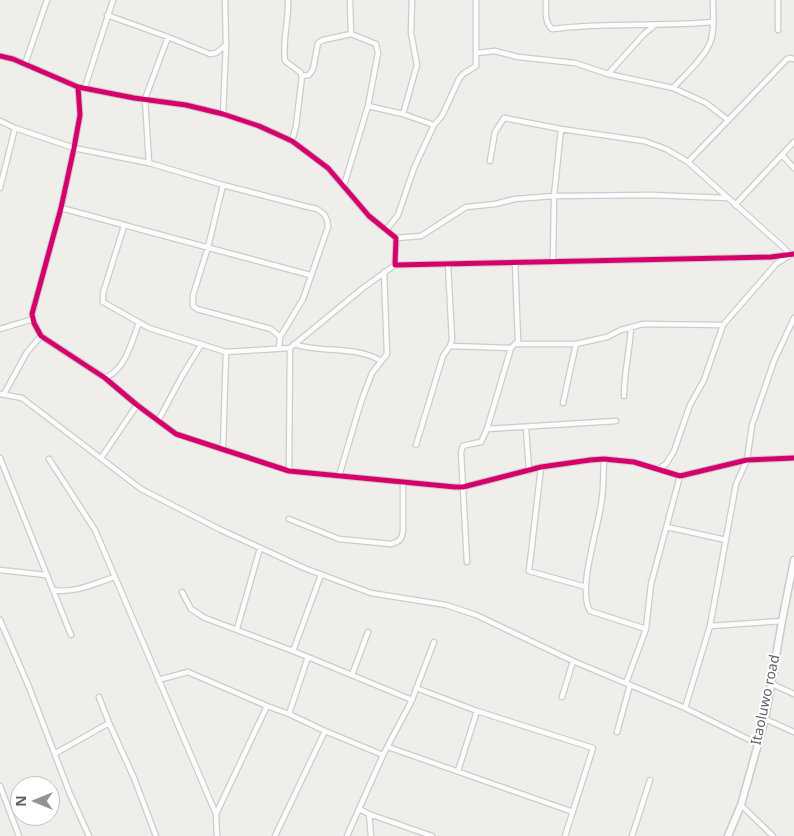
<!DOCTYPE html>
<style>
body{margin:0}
#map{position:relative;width:794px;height:836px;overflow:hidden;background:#efeeea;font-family:"Noto Sans",sans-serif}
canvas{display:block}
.north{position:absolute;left:10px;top:776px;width:50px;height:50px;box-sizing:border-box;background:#fff;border:1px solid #bfc1c3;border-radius:50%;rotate:270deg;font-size:14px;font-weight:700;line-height:20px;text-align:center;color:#5f6368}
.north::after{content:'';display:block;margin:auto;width:18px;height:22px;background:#919496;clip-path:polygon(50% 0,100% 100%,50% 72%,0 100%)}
</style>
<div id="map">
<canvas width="794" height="836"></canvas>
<div class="north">N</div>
</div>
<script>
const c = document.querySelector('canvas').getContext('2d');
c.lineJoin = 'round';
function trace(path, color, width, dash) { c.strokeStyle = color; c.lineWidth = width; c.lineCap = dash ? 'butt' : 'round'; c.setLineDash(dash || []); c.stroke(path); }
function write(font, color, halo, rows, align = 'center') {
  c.font = font + ' "Noto Sans",sans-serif'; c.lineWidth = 4; c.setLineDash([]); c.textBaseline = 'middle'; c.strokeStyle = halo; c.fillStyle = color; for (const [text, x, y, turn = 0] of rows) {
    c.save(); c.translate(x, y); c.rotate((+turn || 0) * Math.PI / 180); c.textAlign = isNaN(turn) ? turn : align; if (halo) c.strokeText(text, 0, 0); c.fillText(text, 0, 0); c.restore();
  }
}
const street = new Path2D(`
 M288,0C289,21 282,41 285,61L300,72L302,76L296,126L292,141
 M546,0C546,10 544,22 552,29C606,22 660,27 713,22
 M107,15L168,37L210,54L216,53L226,45
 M778,30V0
 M477,53L495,51L518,57L575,63L608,74L673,88L706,103L728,120
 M0,56L13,59L78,87L134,98L186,105L223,114L259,126L292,141L328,168L369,216L396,238L395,265L771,257L794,254
 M25,64L47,0
 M608,74L644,34L655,25
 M302,76L309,75L313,69L318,43L323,40L351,34L350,0
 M78,87L80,115L74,148L61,208L32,314L34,323L41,336L105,378L137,405L176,434L289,471L455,487H463L541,467L590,460L604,459L634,462L680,476L747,460L794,458
 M85,87L113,0
 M673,88C684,76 704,58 710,43C715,30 713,14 713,0
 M368,106L403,114L434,125
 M223,114L226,45L225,0
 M403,114L417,65L411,33L412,0
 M0,121L15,128L74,148L149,163L223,185L308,207L317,209L324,214L327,220L328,227L303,299L280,337L279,348
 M782,155L794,168
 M490,161L495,132L504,118L561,129L644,141L666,149L688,162L783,247L790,255L776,264L723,325L704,380L690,405L674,451L666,464L658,469
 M688,162L787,59L790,58L794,59
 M149,163L145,99L168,37
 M223,185L208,247L193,295V306L197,309L271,329L280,337
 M344,185L368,106L378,53L376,44L351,34
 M0,188L15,128
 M735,205L794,142
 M61,208L310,275
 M124,226L103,293V302L149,328L226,352L290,348L363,288L395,265
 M387,229L398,215L414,168L434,125L442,116L459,79L463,74L476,66V0
 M396,238L421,236L466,207L495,204L515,199L554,196L651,195L727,198
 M553,262L554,196L561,129
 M0,329L33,319
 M294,344C322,354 355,345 381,361
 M516,344H576L607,337L621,330L643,324L723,325
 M450,346L511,348
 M105,378C126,369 131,343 139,323
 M0,394L22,398L141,489L219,529L304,568L371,593L446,605L476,615L573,661L685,708L758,744
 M4,394L27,352L41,336
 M624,396C624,372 630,350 631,327
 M563,403L576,344
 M158,421L182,376L201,345
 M526,428L529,471
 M487,429L616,421
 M416,445L443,356L450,346L452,340L448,264
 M223,448L226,352
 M0,458L53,590C74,594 95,583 115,577L95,530L49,459
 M101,458L137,405
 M604,459C603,474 604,490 601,505C598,529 577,590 590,611L646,629
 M541,467L529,571L586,587
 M289,471L290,348
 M339,476L361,402L372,373L387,354L384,272
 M289,519L339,539L391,544C399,542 402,539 403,531V483
 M667,527L726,540
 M467,562L461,452L463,446L466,445L481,442L487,429L511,348L518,341L515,262
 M0,570L46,575
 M321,575L293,651L308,657L289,714L325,731L383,755
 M115,577L216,814L217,836
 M53,590L71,635
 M182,592L191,609L205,618L293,651
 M0,620L29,687L70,794L89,836
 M782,621L710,626L736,484L747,460L752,425L774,361L794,318
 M237,629L260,548
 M308,657L412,700
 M352,675L368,632
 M158,680L188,672L267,706L289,714
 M626,683L646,629L651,584L680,476
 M772,684L794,694
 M416,688L477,711L593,748L565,836
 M99,697L109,723
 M562,697L573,661
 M685,708L710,626
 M765,719L794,732
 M617,732L630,685
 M388,747L573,812
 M56,753L109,723L134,778L156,836
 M458,771L477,711
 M0,786L19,836
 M741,805L773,836
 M359,809L369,814L432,836
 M216,814L267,706
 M369,814L371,836
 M275,836L325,731
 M347,836L383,755L412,700L434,642
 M632,836L650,780`);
const secondary = new Path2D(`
 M728,836L741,805L765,719L782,621L794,560`);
trace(street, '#cbcccc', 7);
trace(secondary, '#cacacb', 9);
trace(street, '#fdfcfc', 4.5);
trace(secondary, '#fdfcfc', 6);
trace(new Path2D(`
 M0,56L13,59L78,87L134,98L186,105L223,114L259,126L292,141L328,168L369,216L396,238L395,265L771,257L794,254
 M78,87L80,115L74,148L61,208L32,314L34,323L41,336L105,378L137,405L176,434L289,471L455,487H463L541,467L590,460L604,459L634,462L680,476L747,460L794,458`), '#d6006c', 5);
write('14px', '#5f6368', '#fff', [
 ["Itaoluwo road",766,700,-78]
]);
</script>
